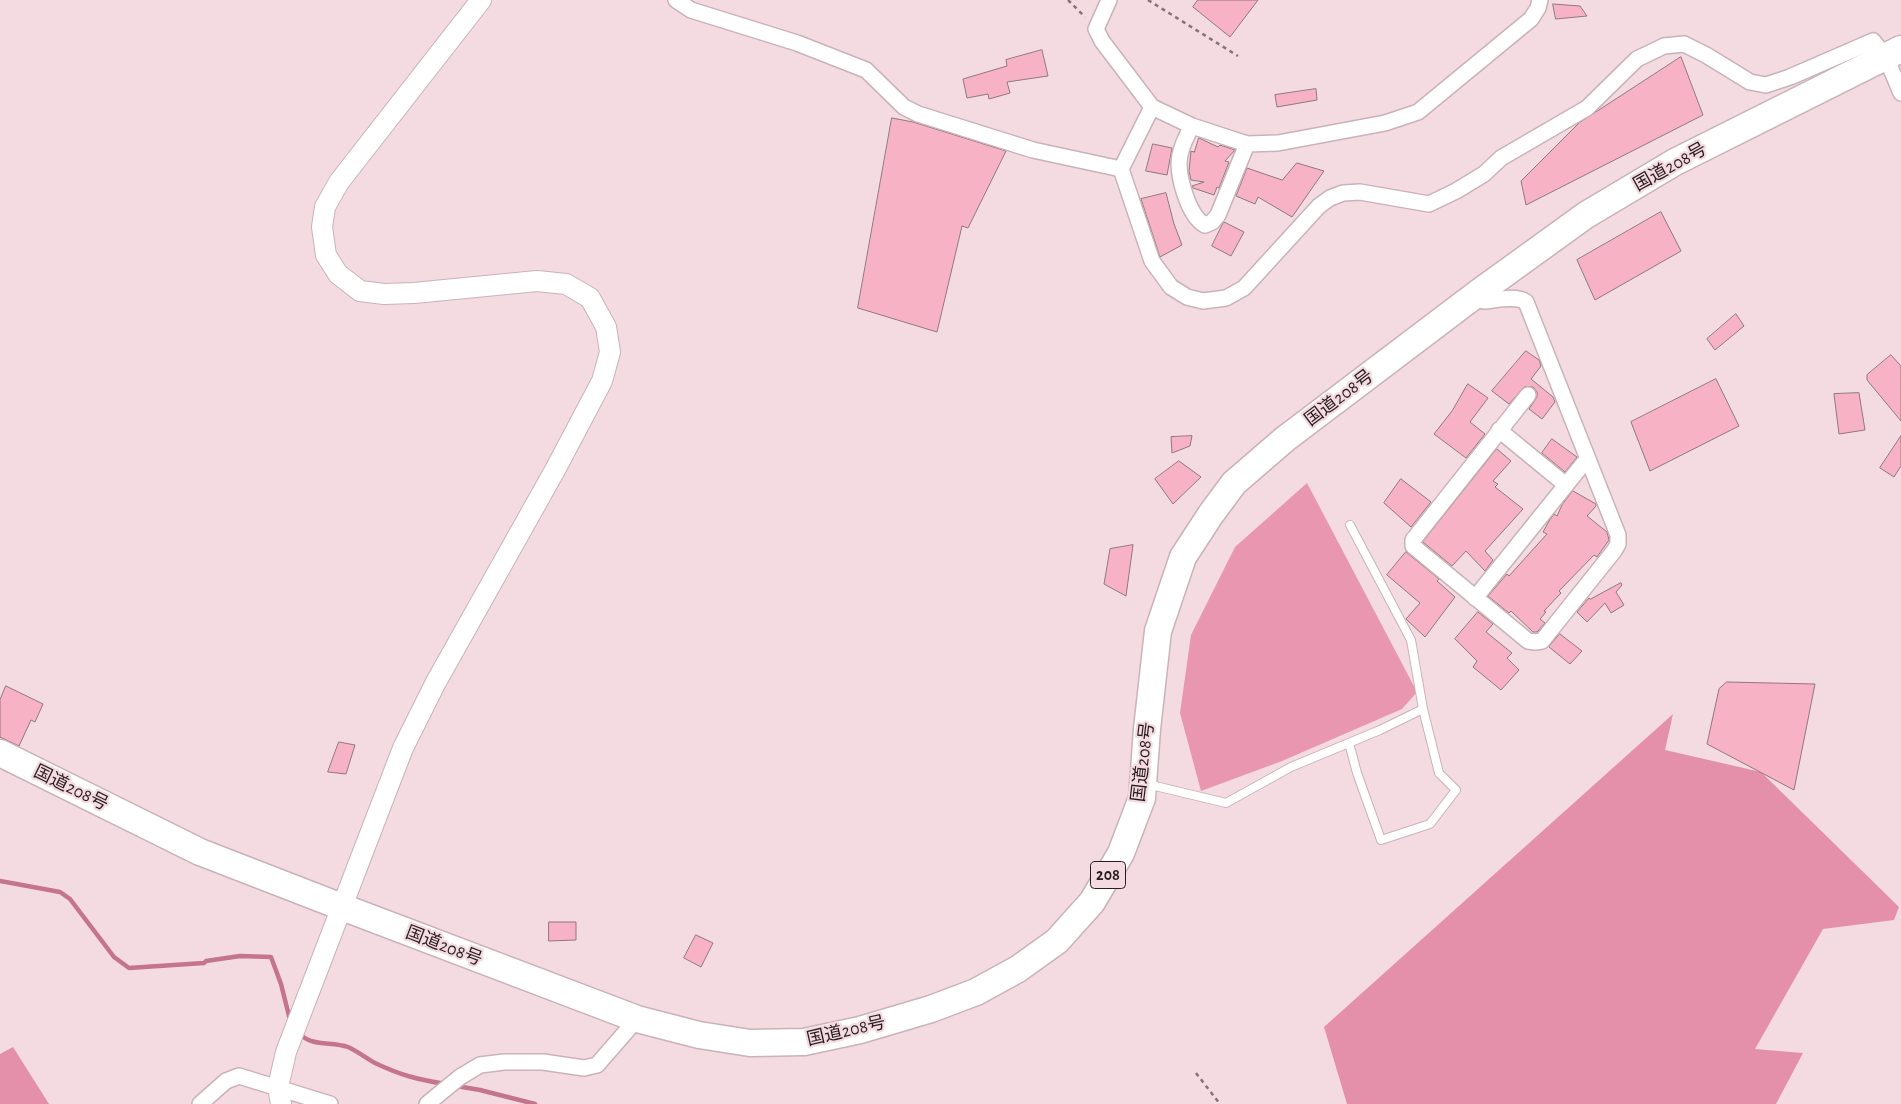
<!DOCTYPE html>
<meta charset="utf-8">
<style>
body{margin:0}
canvas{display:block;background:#f4dae1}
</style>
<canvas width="1901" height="1104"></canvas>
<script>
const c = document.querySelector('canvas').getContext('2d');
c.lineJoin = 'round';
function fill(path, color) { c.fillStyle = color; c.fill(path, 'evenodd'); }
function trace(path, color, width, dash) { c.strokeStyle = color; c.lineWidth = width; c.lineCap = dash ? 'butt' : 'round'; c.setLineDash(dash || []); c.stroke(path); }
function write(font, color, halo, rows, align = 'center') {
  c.font = font + ' "Alegreya Sans","Noto Sans JP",sans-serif'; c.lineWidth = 4.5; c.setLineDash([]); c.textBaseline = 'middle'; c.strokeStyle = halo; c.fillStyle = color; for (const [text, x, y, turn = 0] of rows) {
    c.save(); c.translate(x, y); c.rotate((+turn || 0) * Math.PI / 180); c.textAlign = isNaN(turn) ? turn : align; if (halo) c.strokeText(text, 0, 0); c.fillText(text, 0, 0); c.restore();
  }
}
fill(new Path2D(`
 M1307,483L1417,692L1402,709L1282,761L1201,791L1180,713L1191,635L1235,547Z`), '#e996b0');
fill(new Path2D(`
 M1673,714L1665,750L1761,772L1899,907L1894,920L1823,929L1755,1049L1803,1053L1776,1104H1347L1324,1027Z
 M13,1047L49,1104H0V1054Z`), '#e490ab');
trace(new Path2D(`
 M0,881L60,892L70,899L114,957L129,968L204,963L206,961L240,956L271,957L281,984L290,1020
 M300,1034C312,1047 332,1041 348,1047C357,1051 366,1058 375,1063C400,1075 419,1080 446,1084
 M456,1086L480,1090L535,1104`), '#c4748e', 4.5);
const building = new Path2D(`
 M1198,0H1258L1230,37L1193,7Z
 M1553,4L1580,6L1587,16L1556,19Z
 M1042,50L1048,76L1007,82L1010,93L989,99L988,94L967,98L963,79L1007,66L1006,60Z
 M1681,57L1703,115L1526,205L1521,181L1579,123Z
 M1316,89L1317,100L1277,107L1275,95Z
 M892,118L913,122L1006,151L968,228L962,226L937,332L858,308Z
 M1199,138L1218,147L1220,145L1235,150L1225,161L1229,162L1219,188L1217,187L1214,195L1193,188L1192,186L1204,182L1191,180L1189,171L1191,151L1194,152Z
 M1153,144L1172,148L1167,175L1146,171Z
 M1297,163L1324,171L1292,217L1258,197L1255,204L1236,196L1247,168L1282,180Z
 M1166,193L1174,224L1182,245L1160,257L1141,199Z
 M1661,212L1681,251L1595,300L1577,260Z
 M1224,222L1244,232L1231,256L1212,246Z
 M1736,314L1744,326L1715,350L1707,339Z
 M1526,351L1539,360L1541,366L1531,379L1553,397L1555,402L1542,419L1529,409L1537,397V392L1533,387H1524L1509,404L1492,391Z
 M1891,355L1901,366V421L1867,380V375Z
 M1716,379L1739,426L1650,471L1631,422Z
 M1468,384L1488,398L1470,422L1485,434L1466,458L1434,434L1452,411Z
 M1859,393L1865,430L1839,434L1834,394Z
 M1192,436L1190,446L1172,453L1171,437Z
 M1901,436V466L1894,477L1880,468Z
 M1552,439L1577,457L1565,472L1542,453Z
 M1497,449L1511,461L1493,481L1498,484L1495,487L1523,509L1485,551L1493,560L1485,571L1466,551L1452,566L1423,542Z
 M1179,461L1201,477L1173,504L1155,479Z
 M1401,479L1431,502L1411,527L1384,503Z
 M1573,491L1596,504V506L1587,516L1607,532L1609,540L1597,557L1594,555L1559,591L1561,593L1544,611L1546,612L1540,619L1545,623L1537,632H1533L1511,611L1509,613L1488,596L1507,574L1509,576L1547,534L1543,532L1549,521L1554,514L1557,516L1562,505Z
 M1133,545L1126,596L1104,584L1110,549Z
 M1406,552L1439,579L1437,581L1455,597L1425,637L1406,619L1420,603L1387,575Z
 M1621,583L1622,585L1616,592L1624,605L1611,613L1605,603L1587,622L1577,612L1589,598L1590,599Z
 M1478,612L1493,624L1486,632L1512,653L1507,658L1519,670L1501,690L1473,667L1477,661L1455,639Z
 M1560,634L1582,651L1570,664L1549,647Z
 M1727,682L1815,684L1794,790L1707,744L1719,689Z
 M6,686L43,704L35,722L31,720L19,746L0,737V700Z
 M339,742L355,745L346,774L328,772Z
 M549,922H576V940L549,941Z
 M696,935L713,943L701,967L684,958Z`);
fill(building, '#f7b2c6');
trace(building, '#90787f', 1);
const service = new Path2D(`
 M1349,743L1357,773L1381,840L1430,824L1456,790L1439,773L1423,709
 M1147,784L1226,803L1291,767L1380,730L1423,709L1411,640L1350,525`);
const minor = new Path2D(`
 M676,0L691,10L797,43L866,70L904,107L918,114L1033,150L1121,169
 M1109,0L1096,29L1102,41L1152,107L1121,169L1152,261L1171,287L1187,297L1203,301L1226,298L1244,288L1319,206L1330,198L1343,193L1360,192L1429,204L1456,191L1484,174L1501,158L1587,108L1637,59L1664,46L1684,44L1706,55L1750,82L1766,85L1790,77L1873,41L1886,57L1901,93
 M1152,107L1192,126L1247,144L1278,143L1385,123L1418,112L1531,19L1538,8L1540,0
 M1192,126C1187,135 1182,144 1180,155C1176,173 1188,216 1205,225L1212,222L1218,215L1247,144
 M1478,293L1484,301C1496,300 1516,295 1526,302L1618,535V544L1614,551L1542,641L1535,642L1528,641L1413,546V540L1528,395
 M1499,430L1566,485
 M1475,598L1566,485L1583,464L1589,463
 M200,1104L226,1081L239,1076L330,1104
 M427,1104L460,1077L480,1065L504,1062H543L584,1068L597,1065L637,1019`);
const tertiary = new Path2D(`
 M281,1104L278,1087L286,1052L403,748L436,682L555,470L602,381L610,352L606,327L590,298L566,284L537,281L414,293L384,294L360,291L338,274L326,255L322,227L325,207L339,182L481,0`);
const trunk = new Path2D(`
 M0,753L200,852L342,907L637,1019L699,1035L750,1043L804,1042L860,1030L931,1009L976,992L1018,969L1057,941L1092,902L1121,853L1142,798L1147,729L1158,631L1183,557L1211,514L1234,483L1285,439L1478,293L1586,215L1675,162L1901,49`);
trace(service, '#cbb2b8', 10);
trace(minor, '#cbb2b8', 18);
trace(tertiary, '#cbb2b8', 22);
trace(trunk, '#cbb2b8', 29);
trace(new Path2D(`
 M1068,0L1085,17
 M1148,0L1238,56
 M1196,1073L1220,1104`), '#847378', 2.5, [4, 4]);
trace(service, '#fff', 8);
trace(minor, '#fff', 15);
trace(tertiary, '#fff', 20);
trace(trunk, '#fff', 26);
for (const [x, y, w] of [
 [1108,875,35]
]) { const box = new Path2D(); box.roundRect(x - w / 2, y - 13.5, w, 27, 4); c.fillStyle = '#f4dae1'; c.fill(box); trace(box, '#271d20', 1); }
write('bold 16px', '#271d20', null, [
 ["208",1108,875]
]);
write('18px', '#271d20', '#f4dae1', [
 ["国道208号",1670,167,-29],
 ["国道208号",1339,398,-37],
 ["国道208号",1143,762,-83],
 ["国道208号",71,788,26],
 ["国道208号",444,946,21],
 ["国道208号",846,1031,-13]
]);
</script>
